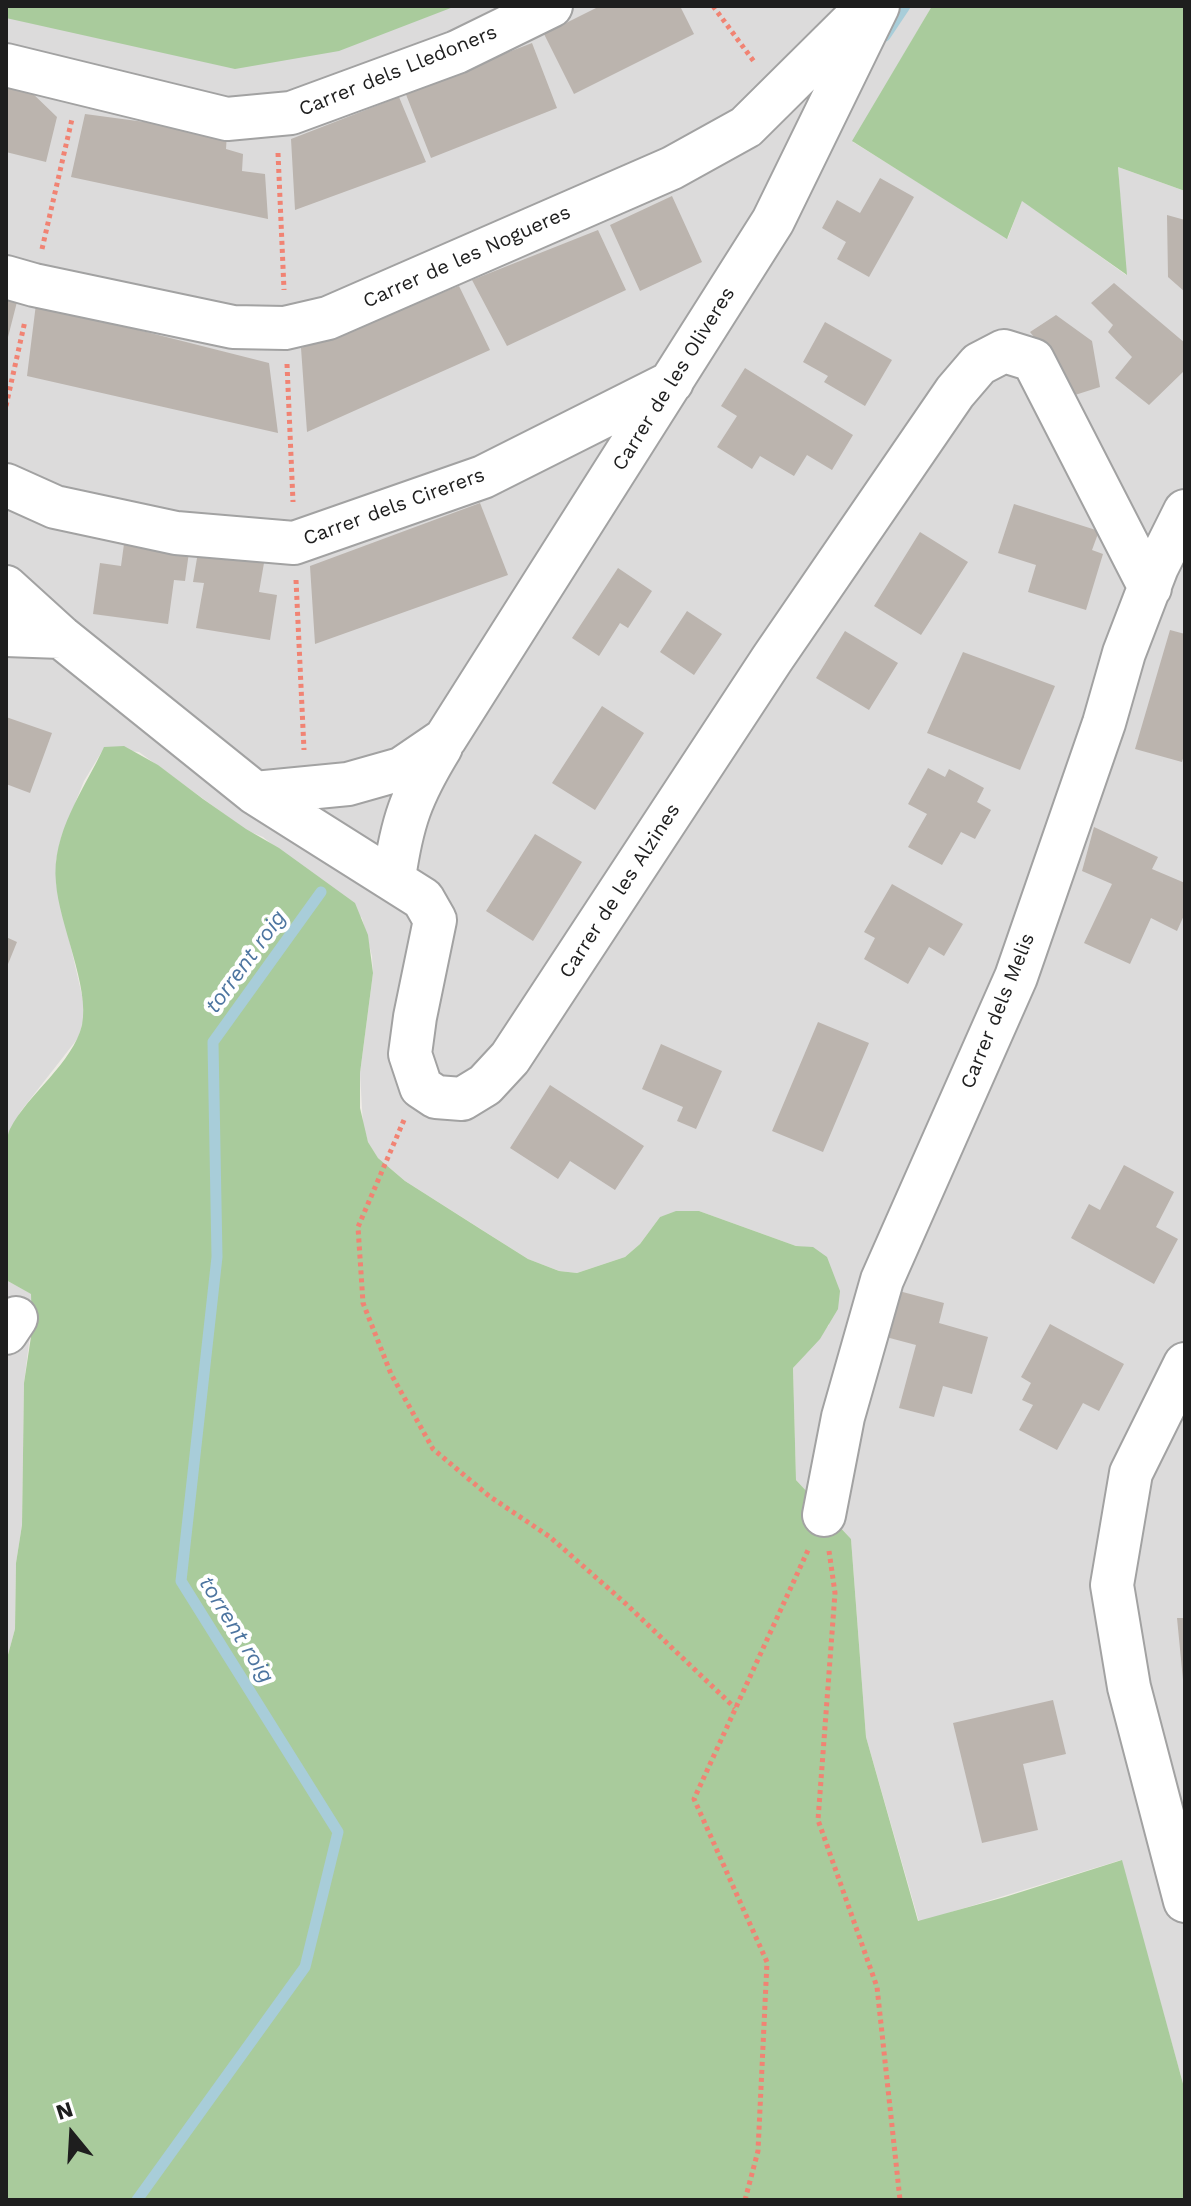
<!DOCTYPE html>
<style>
body{margin:0}
#map{position:relative;width:1191px;height:2206px;overflow:hidden;background:#eeebe5;font-family:"Work Sans",sans-serif}
canvas{display:block}
.frame{position:absolute;inset:0;border:8px solid #1e1e1e;pointer-events:none}
.north{position:absolute;left:32px;top:2094px;width:80px;height:80px;-webkit-text-stroke:6px #fff;paint-order:stroke;rotate:342deg;font-size:22px;font-weight:700;line-height:32px;text-align:center;color:#1e1e1e}
.north::after{content:'';display:block;margin:auto;width:28px;height:36px;background:#1e1e1e;clip-path:polygon(50% 0,100% 100%,50% 72%,0 100%)}
</style>
<div id="map">
<canvas width="1191" height="2206"></canvas>
<div class="frame"></div>
<div class="north">N</div>
</div>
<script>
const c = document.querySelector('canvas').getContext('2d');
c.lineJoin = 'round';
function fill(path, color) { c.fillStyle = color; c.fill(path, 'evenodd'); }
function trace(path, color, width, dash) { c.strokeStyle = color; c.lineWidth = width; c.lineCap = dash ? 'butt' : 'round'; c.setLineDash(dash || []); c.stroke(path); }
function write(font, color, halo, rows, align = 'center') {
  c.font = font + ' "Work Sans",sans-serif'; c.lineWidth = 8; c.setLineDash([]); c.textBaseline = 'middle'; c.strokeStyle = halo; c.fillStyle = color; for (const [text, x, y, turn = 0] of rows) {
    c.save(); c.translate(x, y); c.rotate((+turn || 0) * Math.PI / 180); c.textAlign = isNaN(turn) ? turn : align; if (halo) c.strokeText(text, 0, 0); c.fillText(text, 0, 0); c.restore();
  }
}
fill(new Path2D(`
 M6,6H932L853,142L1008,238L1022,200L1126,275L1118,167L1185,191V2091L1121,1860L919,1922L866,1737L851,1539L796,1480L793,1368L829,1325L813,1248L796,1246L699,1211L660,1217L640,1244L625,1257L577,1273L559,1271L528,1259L405,1181L378,1158L368,1142L363,1125L360,1073L373,973L372,956L362,918L263,837L246,830L139,752L104,748L84,781L61,838L56,861V883L84,1004L83,1022L78,1038L21,1111L6,1138Z
 M6,1280L32,1294L33,1311L24,1383L22,1525L16,1563L15,1629L6,1662Z`), '#dcdbdb');
fill(new Path2D(`
 M6,6H456L339,51L235,69L6,18Z
 M932,6H1185V191L1118,167L1127,275L1022,201L1007,239L852,141Z
 M124,746L158,765L203,799L246,829L279,848L355,903L368,935L373,973L360,1073V1108L368,1142L378,1158L405,1181L482,1230L528,1259L559,1271L577,1273L625,1257L640,1244L660,1217L676,1211H699L796,1246L813,1247L827,1257L840,1291L838,1309L820,1339L793,1368L796,1480L851,1539L866,1737L918,1921L1005,1897L1122,1860L1185,2091V2200H6V1662L15,1629L16,1563L22,1525L24,1383L32,1330L31,1294L6,1280C6,1254 1,1145 10,1129C28,1094 73,1063 82,1025C90,987 59,924 56,883C51,833 84,790 104,747Z`), '#a9cb9c');
trace(new Path2D(`
 M885,36L905,6
 M137,2200L305,1967L338,1832L181,1581L217,1257L213,1042L321,892`), '#a8cdd9', 11);
fill(new Path2D(`
 M600,6H680L694,34L574,94L544,34Z
 M532,43L557,108L431,158L405,92Z
 M6,85L29,90L57,117L46,162L6,152Z
 M399,97L426,162L295,210L291,139Z
 M85,114L227,133L226,149L243,154L242,171L265,174L268,219L71,177Z
 M880,178L914,197L869,277L837,259L846,242L822,228L837,200L860,213Z
 M672,196L702,262L640,291L610,225Z
 M1167,215L1185,220V292L1168,277Z
 M598,230L626,290L507,346L472,280Z
 M1114,283L1185,343V370L1149,405L1115,378L1132,357L1108,332L1113,325L1091,303Z
 M459,286L490,350L307,432L301,348Z
 M6,295L18,298L7,341H6Z
 M36,304L269,363L278,433L27,376Z
 M1056,315L1092,341L1100,387L1075,395L1055,363L1030,332Z
 M825,322L892,360L865,406L824,382L828,376L803,362Z
 M745,368L853,435L832,470L807,455L794,476L760,456L752,469L717,447L737,416L721,406Z
 M480,503L508,575L315,644L310,566Z
 M1014,504L1099,531L1092,550L1103,554L1086,610L1028,592L1036,565L998,553Z
 M920,532L968,562L921,635L874,606Z
 M124,544L189,552L185,581L174,580L168,624L93,614L100,563L121,566Z
 M198,552L264,563L259,592L277,595L270,640L196,628L204,583L193,582Z
 M618,568L652,591L628,628L620,623L599,656L572,638Z
 M687,611L722,634L694,675L660,652Z
 M1170,630L1185,634V751L1182,762L1135,749Z
 M845,631L898,663L869,710L816,678Z
 M963,652L1055,686L1020,770L927,733Z
 M602,706L644,733L595,810L552,783Z
 M6,717L52,733L30,793L6,784Z
 M928,768L945,777L949,769L984,788L977,802L991,810L975,839L961,832L942,865L908,847L927,814L908,804Z
 M1094,827L1158,857L1152,869L1185,883V913L1177,931L1151,918L1130,964L1084,943L1112,884L1082,871Z
 M535,834L582,862L533,941L486,911Z
 M892,884L963,924L944,956L929,947L908,984L864,959L875,938L864,932Z
 M6,937L17,942L6,969Z
 M818,1022L869,1043L823,1152L772,1131Z
 M661,1044L722,1071L696,1129L677,1121L683,1107L642,1089Z
 M550,1085L644,1146L615,1190L570,1161L558,1179L510,1148Z
 M1124,1165L1174,1192L1156,1227L1178,1239L1154,1284L1071,1238L1089,1204L1100,1210Z
 M899,1291L944,1303L939,1323L988,1337L972,1394L943,1386L934,1417L899,1408L916,1345L886,1337Z
 M1050,1324L1124,1364L1099,1411L1083,1403L1057,1450L1019,1430L1033,1405L1022,1400L1031,1383L1021,1377Z
 M1177,1618H1185V1680H1183Z
 M1053,1700L1066,1754L1023,1764L1038,1830L982,1843L953,1723Z`), '#bbb4ae');
const minor = new Path2D(`
 M6,65L227,119L291,113L457,52L551,6
 M6,277L34,285L233,327L285,328L328,318L672,168L746,127L864,10
 M6,485L55,507L176,533L294,543L483,477L672,382
 M6,587L61,637L255,793L423,899L435,920L415,1017L410,1054L421,1087L436,1097L462,1099L485,1085L510,1058L772,659L955,392L979,364L1004,351L1033,360L1150,588
 M6,635L61,637
 M255,793L348,784L401,769L445,739L773,221L878,6
 M394,878C402,822 411,796 441,747
 M6,1333L16,1318
 M1185,1364L1131,1473L1112,1585L1129,1687L1185,1901
 M824,1515L843,1417L882,1280L1016,977L1104,723L1124,653L1157,567L1185,511`);
trace(minor, '#a2a2a2', 46);
trace(new Path2D(`
 M713,6L755,63
 M278,153L284,290
 M42,249L72,119
 M287,364L293,502
 M6,406L25,321
 M296,580L304,750
 M404,1120L358,1227L363,1303L391,1374L433,1449L489,1496L550,1537L625,1603L735,1708
 M829,1551L835,1593L818,1820L877,1987L900,2200
 M745,2200L758,2151L767,1962L694,1799L809,1548`), '#f18373', 5, [4, 4]);
trace(minor, '#fff', 42);
write('20px', '#1e1e1e', '#fff', [
 ["Carrer dels Lledoners",398,71,-22],
 ["Carrer de les Nogueres",467,257,-24],
 ["Carrer de les Oliveres",674,379,-58],
 ["Carrer dels Cirerers",394,507,-20],
 ["Carrer de les Alzines",620,891,-57],
 ["Carrer dels Melis",998,1011,-68]
]);
write('italic 22px', '#4d75a0', '#fff', [
 ["torrent roig",246,962,-54],
 ["torrent roig",236,1630,58]
]);
</script>
